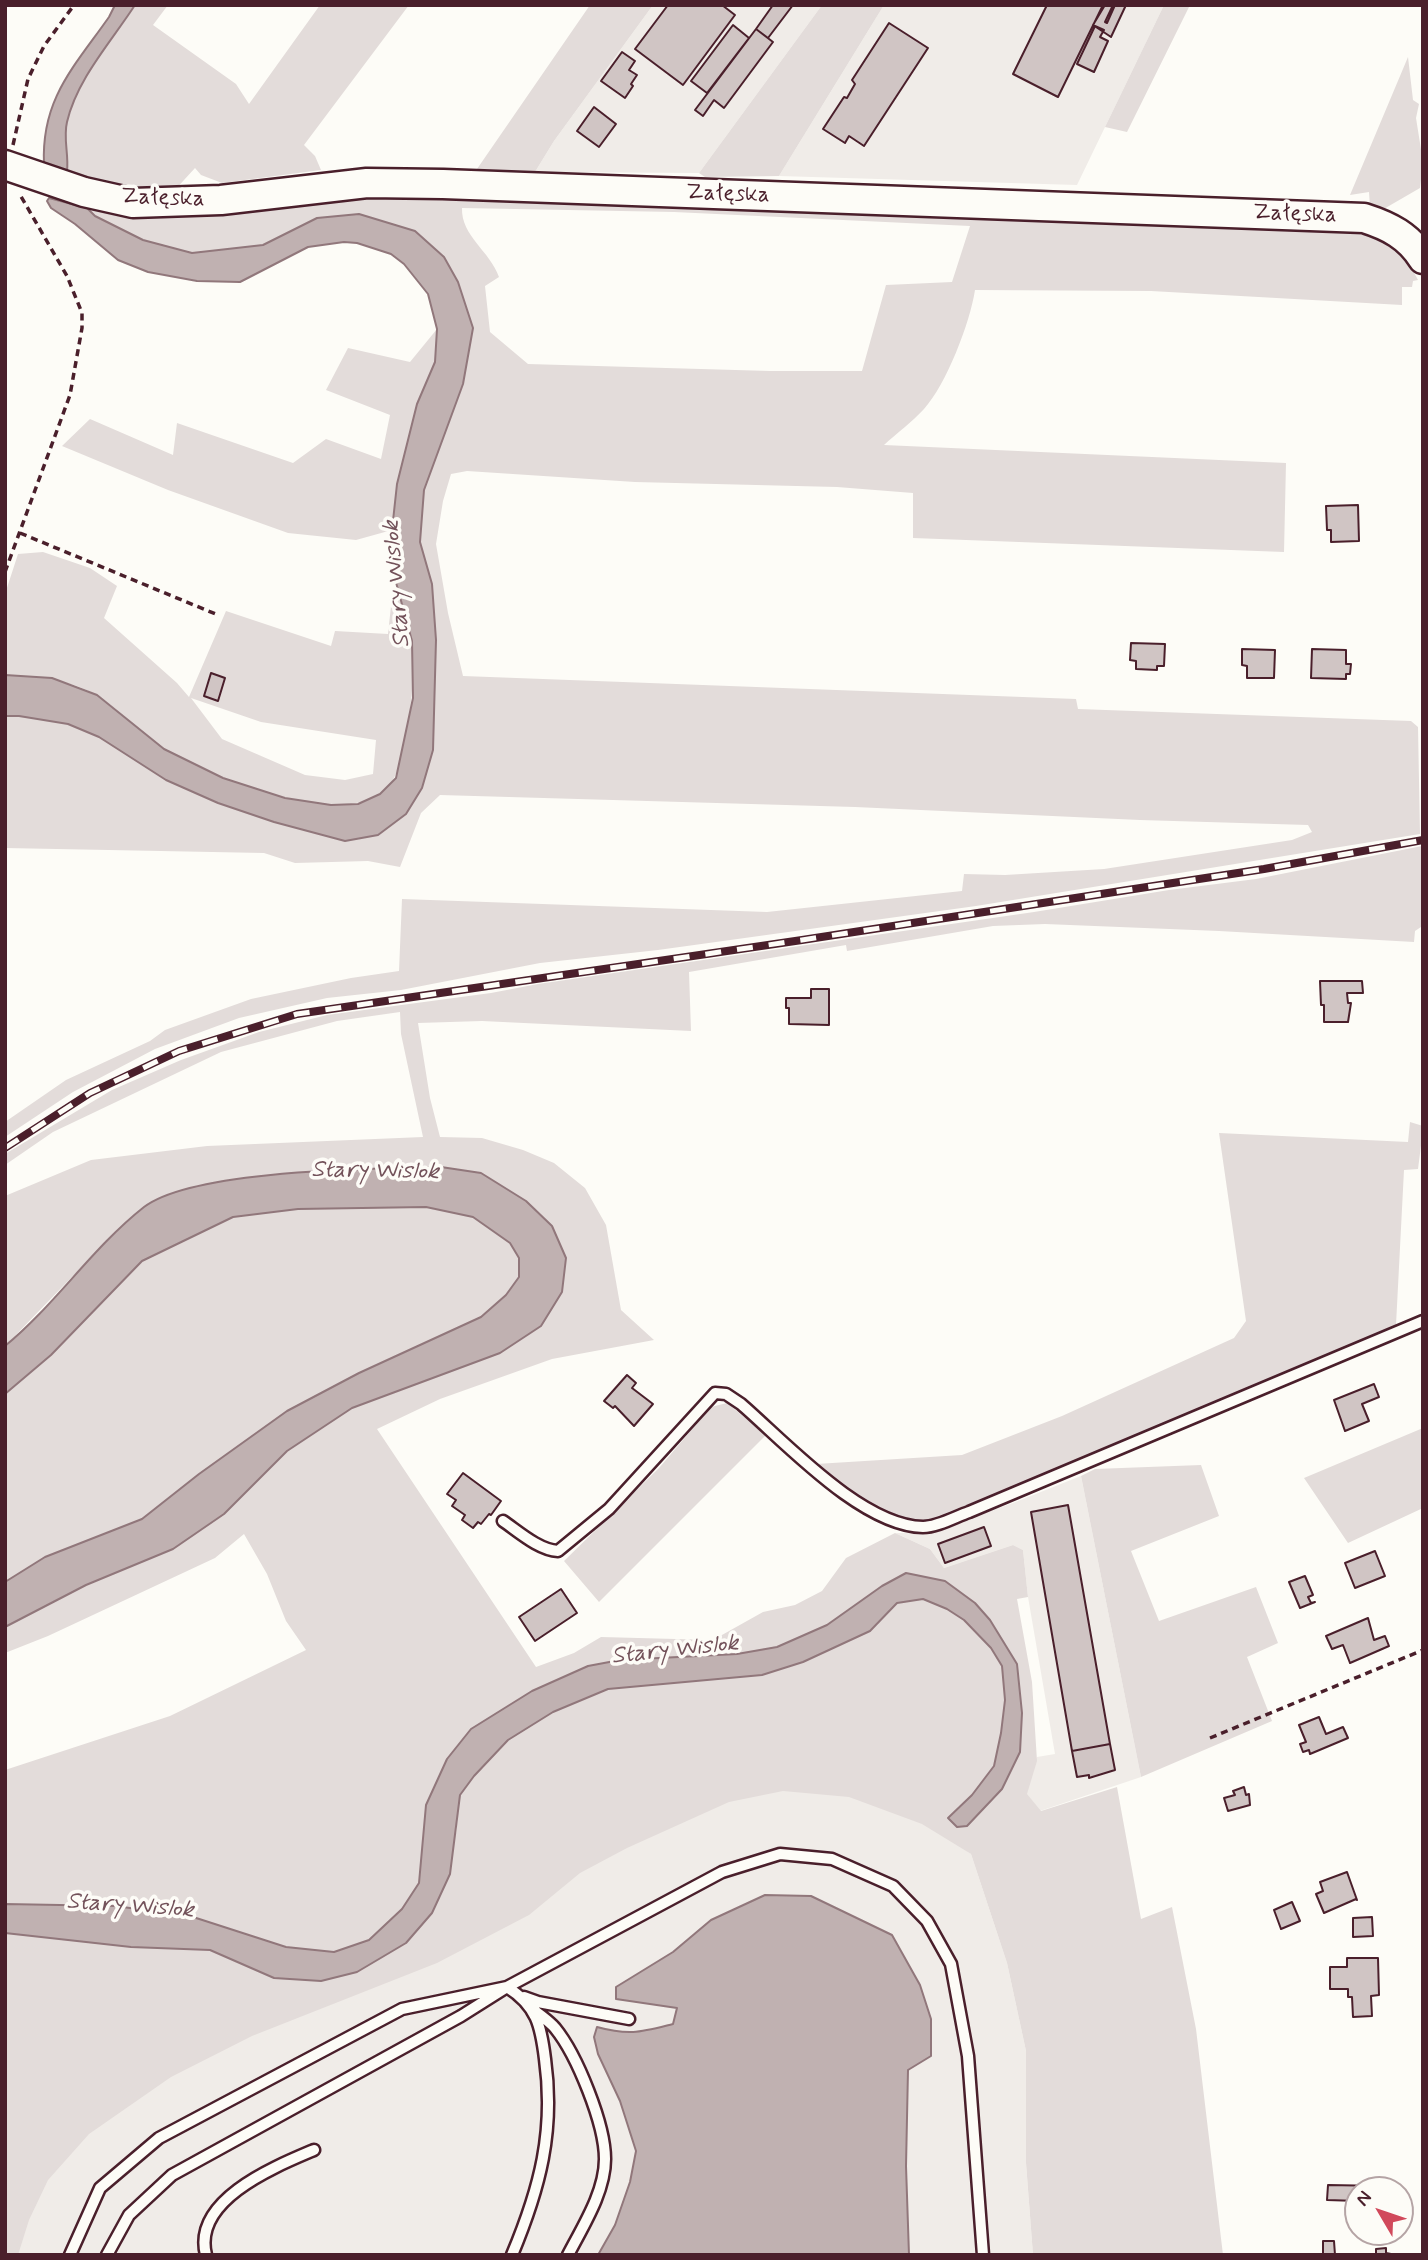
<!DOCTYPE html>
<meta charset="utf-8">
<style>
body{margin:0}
#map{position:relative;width:1428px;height:2260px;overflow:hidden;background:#fdfcf7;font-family:Mynerve,sans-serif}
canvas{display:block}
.frame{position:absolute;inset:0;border:7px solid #4a1f2b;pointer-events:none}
.north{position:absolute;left:1344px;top:2176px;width:70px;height:70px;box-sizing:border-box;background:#fdfcf7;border:2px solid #b5a4a5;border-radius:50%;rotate:309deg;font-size:19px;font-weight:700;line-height:28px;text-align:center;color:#4a1f2b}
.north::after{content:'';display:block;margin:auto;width:24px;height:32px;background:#d1495b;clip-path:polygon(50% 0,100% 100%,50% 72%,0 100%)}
</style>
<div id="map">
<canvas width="1428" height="2260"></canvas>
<div class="frame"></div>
<div class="north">N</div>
</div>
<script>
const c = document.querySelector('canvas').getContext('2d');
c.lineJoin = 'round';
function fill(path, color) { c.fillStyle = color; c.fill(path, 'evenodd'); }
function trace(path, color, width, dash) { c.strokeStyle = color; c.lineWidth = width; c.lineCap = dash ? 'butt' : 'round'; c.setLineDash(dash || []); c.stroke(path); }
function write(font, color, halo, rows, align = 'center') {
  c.font = font + ' Mynerve,sans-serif'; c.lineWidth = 7; c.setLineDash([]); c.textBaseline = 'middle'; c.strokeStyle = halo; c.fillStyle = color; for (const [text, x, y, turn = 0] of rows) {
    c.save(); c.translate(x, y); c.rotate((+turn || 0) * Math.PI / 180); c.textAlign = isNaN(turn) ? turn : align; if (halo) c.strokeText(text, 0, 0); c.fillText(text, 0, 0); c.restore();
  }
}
fill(new Path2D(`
 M653,5H822L699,173L535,172L554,141Z
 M884,5H1164L1077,185L779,176Z
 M1081,1476L1141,1777L1040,1811L1026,1794L1037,1757L1055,1754L1028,1597L1023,1550L1013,1545L944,1568L930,1549L895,1533H927L1013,1503Z
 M783,1716L971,1854L1007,1963L1026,2051V2163L1033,2255H5V2069L274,1978Z`), '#f0ece8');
fill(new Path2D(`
 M136,5H168L153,25L236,84L249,104L320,5H409L304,145L315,156L321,170L222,183L201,175L195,168L173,192L108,185L67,171C69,155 63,138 67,122C77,79 111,42 136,5Z
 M590,5H653L554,141L535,172L477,169Z
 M822,5H884L779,176L705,177L699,173Z
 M1164,5H1190L1127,132L1105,127Z
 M1408,57L1413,100L1419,104L1416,118L1423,162L1420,188L1382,210L1370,207L1369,192L1350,195Z
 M379,193L1339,227L1374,234L1402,250L1418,280L1413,281L1412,287H1402V305L1151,291L975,290C970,323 946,385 924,409C912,422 897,433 884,445L1286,463L1284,552L913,538V493L837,487L635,482L467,471L451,474L443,501L436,544L448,613L463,676L1076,699L1078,709L1411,721L1418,727L1420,834L976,906L658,950L540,963L401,990L327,998L239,1018L155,1049L73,1092L5,1137V1122L66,1080L150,1041L165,1030L251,999L351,978L399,971L402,899L767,912L962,891L964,874L1005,875L1104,869L1292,840L1312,832L1308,825L1140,820L855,807L440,795L421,813L400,867L368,861L295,863L264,853L5,848V716H19L68,724L99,737L166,780L218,803L406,814L436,640L432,584L420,542L424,490L463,384L458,282L444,257L415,231L317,218L263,245L192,253L143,240L95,216L87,208L178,214ZM462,208L674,212L970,226L952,282L886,285L862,371H770L528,364L490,332L485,286L499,277C490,251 461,236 462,208Z
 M437,329L435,362L417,404L397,484L392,530L356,540L288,533L168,490L62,446L90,419L173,455L177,423L293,463L326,439L381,459L390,415L326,390L348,348L410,362Z
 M43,552L90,568L117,586L104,618L177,683L189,697L226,611L331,646L335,631L388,634L391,606L400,597C404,612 411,628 412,643C415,679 411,714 403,748C399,766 396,783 380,794C334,826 208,776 164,749C140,734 122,711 98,696C70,679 37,677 5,675V594L18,554ZM191,698L261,722L376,740L373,774L345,780L305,775L222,739Z
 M1422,846L1421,927L1415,931L1414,942L1219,931L1045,924L993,926L847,951L846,945L689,972L691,1031L482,1021L418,1023L430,1098L440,1137L482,1138L523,1150L554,1163L585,1188L606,1225L621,1310L654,1340L552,1359L440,1399L377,1429L536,1667L574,1653L601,1637L713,1640L763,1612L795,1605L822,1591L846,1558L895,1533L930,1549L944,1568L1013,1545L1023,1550L1028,1597L1017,1599L1032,1682L1037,1761L1027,1794L1041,1811L1117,1787L1141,1919L1172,1907L1196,2029L1223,2255H1033L1026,2163V2051L1007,1963L971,1854L922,1824L849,1797L783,1791L729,1802L627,1848L580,1873L529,1915L437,1963L252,2036L171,2077L89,2134L48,2180L29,2220L18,2255H5V1933L131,1947L210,1950L274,1978L406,1943L456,1834L460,1795L474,1776L508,1740L553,1712L608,1689L762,1675L803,1662L870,1631L897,1603L923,1599L947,1609L964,1620L991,1648L1002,1666L1005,1700L1001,1733L994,1766L972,1795L949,1818L967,1826L1002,1789L1020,1752L1017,1664L990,1620L906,1573L882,1586L827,1625L777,1647L737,1654L620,1660L588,1666L532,1691L471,1729L426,1805L419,1883L402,1909L369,1940L334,1952L286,1947L190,1916L115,1906L5,1904V1770L170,1716L306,1650L286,1621L267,1574L244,1534L215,1558L48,1636L5,1653V1627L86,1585L173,1549L224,1514L287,1451L352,1408L500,1353L562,1292L441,1167L338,1170L232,1180L146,1206L100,1248L5,1346V1196L91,1160L207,1146L423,1137L401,1034L400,1012L337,1021L221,1052L53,1132L5,1165V1154L112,1090L181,1060L259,1032L327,1015L491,993L538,984L1034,912L1169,890L1256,879Z
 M1410,1122L1423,1126V1130L1418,1169L1404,1170L1396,1325L1065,1467L933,1518C926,1519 918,1522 911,1522C882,1519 838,1481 816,1464L962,1455L1062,1416L1234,1338L1246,1321L1219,1133L1408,1142Z
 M426,1207L473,1217L510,1243L519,1258V1277L506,1295L481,1317L359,1373L287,1411L199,1474L142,1519L45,1557L5,1582V1394L51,1355L142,1261L233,1217L298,1209Z
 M727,1403L766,1435L599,1602L564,1561L659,1468L711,1407Z
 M1423,1428V1508L1348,1543L1304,1478Z
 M1201,1465L1219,1516L1131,1551L1159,1621L1256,1587L1278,1643L1247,1657L1272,1721L1141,1777L1081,1476L1095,1469Z`), '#e3dcda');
const water = new Path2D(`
 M115,5H135C111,42 77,79 67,122C63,138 69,155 67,171L44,164C41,99 74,67 109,17Z
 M49,198L87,208L95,216L143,240L192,253L263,245L317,218L359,214L415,231L444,257L458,282L473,328L463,384L424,490L420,542L432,584L436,640L433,750L422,788L406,814L378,835L345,841L274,822L218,803L166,780L99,737L68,724L19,716H5V675L52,678L97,695L164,749L223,778L285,798L331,805L358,804L380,794L396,778L413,698L412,641L394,575L392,530L397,484L417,404L435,362L437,329L428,294L404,264L391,254L357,243L344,242L308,247L240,282L197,281L148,272L118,260L75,224L51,208L47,201Z
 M441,1167L481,1173L526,1201L552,1226L566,1258L562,1292L541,1326L500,1353L352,1408L287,1451L224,1514L173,1549L86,1585L5,1627V1582L45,1557L142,1519L199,1474L287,1411L359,1373L481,1317L506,1295L519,1277V1258L510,1243L473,1217L426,1207L298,1209L233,1217L142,1261L51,1355L5,1394V1346C56,1304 92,1248 144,1207C194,1169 375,1169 441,1167Z
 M906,1573L945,1581L975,1603L990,1620L1017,1664L1022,1713L1020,1752L1002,1789L967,1826L957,1827L948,1818L972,1795L994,1766L1001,1733L1005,1700L1002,1666L991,1648L964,1620L947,1609L923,1599L897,1603L870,1631L803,1662L762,1675L608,1689L553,1712L508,1740L474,1776L460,1795L450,1874L432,1913L406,1943L357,1972L321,1981L274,1978L210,1950L131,1947L5,1933V1904L115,1906L190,1916L286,1947L334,1952L369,1940L402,1909L419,1883L426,1805L447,1759L471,1729L532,1691L588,1666L620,1660L737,1654L777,1647L827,1625L882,1586Z
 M765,1895L811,1896L892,1935L920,1985L931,2019V2056L908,2070L906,2166L909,2255H598L615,2225L630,2182L636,2151L620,2101L598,2054L594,2037L597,2027C630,2036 641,2032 673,2024L677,2008L616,1999V1987L673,1952L711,1920Z`);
fill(water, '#c0b1b1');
trace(water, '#91777b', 2);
const building = new Path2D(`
 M668,5H722L735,15L683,85L635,49Z
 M773,5H793L768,38L756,29Z
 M1047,5H1103L1058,97L1013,74Z
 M1105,5H1113L1105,22L1107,23L1115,5H1126L1111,37L1093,25Z
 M889,23L928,48L864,146L849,136L845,143L823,129L844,97L847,98L855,84L852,80Z
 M733,25L749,38L707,93L691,81Z
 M1095,26L1104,30L1100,37L1108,41L1094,72L1077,64Z
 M756,29L773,42L724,108L714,100L703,116L695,110Z
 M622,52L635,61L629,70L637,75L631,84L633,86L625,98L601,81Z
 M594,107L616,124L599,147L577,131Z
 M1358,505L1359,541L1331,542V530H1327L1326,506Z
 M1131,643L1165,644L1164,666H1157V670L1136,669V661L1130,660Z
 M1242,649L1275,650L1274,678H1247V666L1242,665Z
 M1312,649L1346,650V664H1351L1350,674H1346V679L1311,678Z
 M211,673L225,678L218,701L204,696Z
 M1320,981H1362L1363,993H1347L1348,1003H1351L1348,1022H1324V1005H1321Z
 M811,989H829V1025L789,1024V1008H786V998H811Z
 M627,1375L636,1383L632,1388L653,1404L634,1426L615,1406L613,1408L604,1401Z
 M1374,1384L1379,1397L1362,1404L1369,1421L1345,1431L1334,1400Z
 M463,1473L501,1501L491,1515L489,1514L481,1524L478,1522L473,1528L462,1520L465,1515L452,1506L456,1500L447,1494Z
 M1068,1505L1110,1744L1072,1751L1031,1512Z
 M984,1527L991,1546L945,1563L938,1544Z
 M1375,1551L1385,1576L1355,1588L1345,1563Z
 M1305,1576L1313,1595L1308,1597L1311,1603L1315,1602L1300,1608L1289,1582Z
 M561,1589L577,1613L535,1641L519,1617Z
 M1368,1618L1374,1640L1385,1636L1389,1646L1350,1663L1343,1645L1332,1649L1326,1636Z
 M1319,1717L1326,1734L1343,1727L1348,1738L1310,1754L1309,1750L1303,1752L1300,1744L1306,1742L1299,1725Z
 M1110,1744L1115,1770L1089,1778V1775L1077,1777L1072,1751Z
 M1244,1787L1246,1795L1249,1794L1250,1805L1228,1811L1224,1798L1235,1795L1233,1791Z
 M1347,1872L1357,1900L1356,1899L1324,1913L1316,1894L1323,1891L1320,1882Z
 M1292,1902L1300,1921L1281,1929L1274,1910Z
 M1372,1917L1373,1936L1353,1937V1918Z
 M1347,1958H1378L1379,1995L1371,1996L1372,2016L1353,2017L1352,1997H1348V1989H1330V1967H1347Z
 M1328,2185L1384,2186L1383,2190H1358V2201L1327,2200Z
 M1323,2241H1334L1335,2255H1323Z
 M1386,2248V2253L1396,2255H1368L1376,2254V2249Z`);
fill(building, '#d0c5c4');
trace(building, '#4a1f2b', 2);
const lane = new Path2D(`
 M503,1521C519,1532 539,1550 558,1551L609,1509L715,1393L726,1394L741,1404C786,1443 862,1526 923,1527C937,1527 955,1517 969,1512L1423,1321
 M524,1997L538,2002L629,2019
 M534,2010C541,2016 549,2021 555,2028C577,2055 605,2124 605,2159C605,2192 583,2226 568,2255
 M70,2255L100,2188L159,2138L402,2009L507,1987C537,2006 541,2026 545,2059C555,2131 540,2188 512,2255
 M107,2255L129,2215L172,2175L461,2016L507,1987L722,1872L780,1854L832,1859L893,1886L927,1921L951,1964L968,2056L983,2255
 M206,2255C192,2200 274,2167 314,2150`);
const secondary = new Path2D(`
 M5,165L84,192L133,203L221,200L367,183L443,184L1364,218C1389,226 1409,236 1423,259`);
trace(lane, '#4a1f2b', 15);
trace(secondary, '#4a1f2b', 33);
trace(new Path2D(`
 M13,145L28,79L44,46L74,5
 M20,533L218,615
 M5,572L70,395L82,328V313L67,276L19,193
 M1210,1738L1423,1650`), '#4a1f2b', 3.5, [7, 5]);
trace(lane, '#fdfcf7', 10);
trace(secondary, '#fdfcf7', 28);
const rail = new Path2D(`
 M5,1148L90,1093L179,1051L297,1014L802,940L1264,869L1423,840`);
trace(rail, '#4a1f2b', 8);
trace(rail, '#fdfcf7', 5, [16]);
write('23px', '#4a1f2b', '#fdfcf7', [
 ["Załęska",728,195,2],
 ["Załęska",163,199,2],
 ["Załęska",1295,215,2]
]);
write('italic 24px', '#73525a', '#fdfcf7', [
 ["Stary Wislok",398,584,-95],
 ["Stary Wislok",375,1172,1],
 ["Stary Wislok",675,1651,-6],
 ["Stary Wislok",130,1907,4]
]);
</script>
